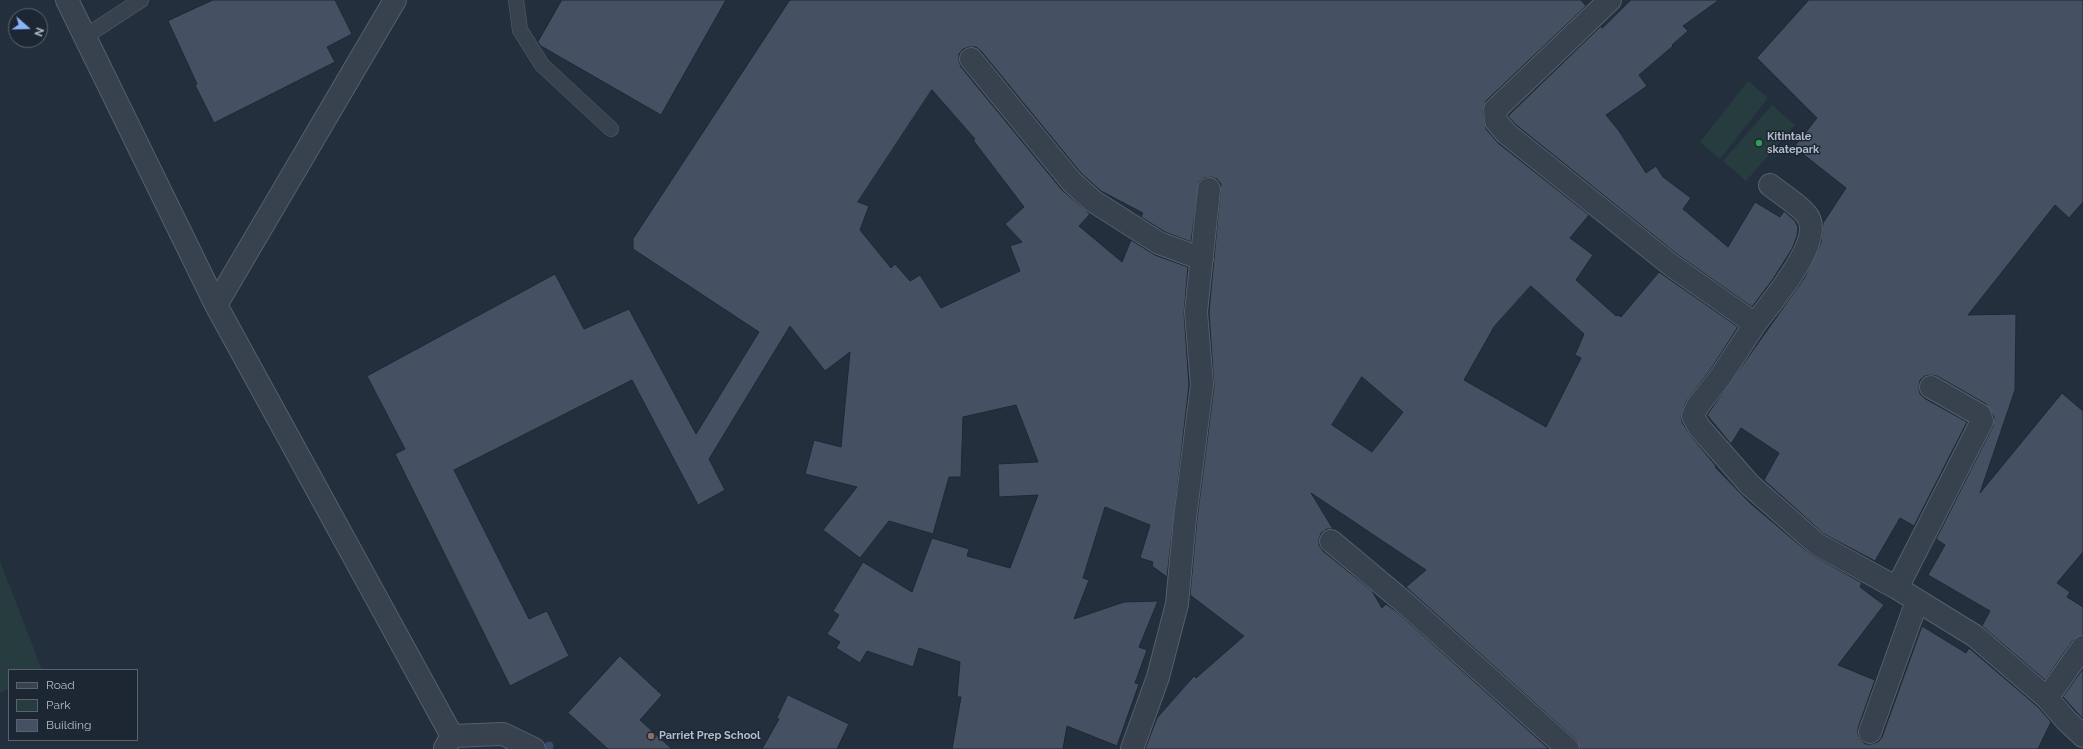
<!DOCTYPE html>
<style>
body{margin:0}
#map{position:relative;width:2083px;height:749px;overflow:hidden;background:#242f3e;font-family:Raleway,sans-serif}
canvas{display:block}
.legend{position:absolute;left:8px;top:669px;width:130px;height:72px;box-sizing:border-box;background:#1d2633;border:1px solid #59626f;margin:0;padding:5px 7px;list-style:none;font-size:12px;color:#b4bcc9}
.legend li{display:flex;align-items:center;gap:8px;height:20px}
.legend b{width:20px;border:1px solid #59626f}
.north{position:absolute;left:8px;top:8px;width:40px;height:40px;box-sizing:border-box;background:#1d2633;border:1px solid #59626f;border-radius:50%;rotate:110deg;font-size:11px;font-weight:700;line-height:16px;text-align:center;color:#b4bcc9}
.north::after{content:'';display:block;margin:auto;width:14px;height:18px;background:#8ab4f8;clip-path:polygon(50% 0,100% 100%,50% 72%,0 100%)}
</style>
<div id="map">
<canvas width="2083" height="749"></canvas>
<ul class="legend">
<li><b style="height:5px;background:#38414e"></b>Road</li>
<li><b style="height:11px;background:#263c3f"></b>Park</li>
<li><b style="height:11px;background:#455162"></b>Building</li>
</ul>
<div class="north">N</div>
</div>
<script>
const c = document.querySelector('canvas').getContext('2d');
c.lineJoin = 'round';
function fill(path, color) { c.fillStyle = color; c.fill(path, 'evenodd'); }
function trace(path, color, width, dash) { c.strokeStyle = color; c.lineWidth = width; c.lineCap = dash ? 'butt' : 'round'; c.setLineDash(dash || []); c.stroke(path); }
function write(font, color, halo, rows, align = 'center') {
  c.font = font + ' Raleway,sans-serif'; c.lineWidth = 3; c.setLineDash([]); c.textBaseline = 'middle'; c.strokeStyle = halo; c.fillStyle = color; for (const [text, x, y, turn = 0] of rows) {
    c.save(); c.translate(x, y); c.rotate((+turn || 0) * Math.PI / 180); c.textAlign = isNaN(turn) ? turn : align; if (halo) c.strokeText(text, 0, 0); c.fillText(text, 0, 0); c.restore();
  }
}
fill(new Path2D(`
 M1748,81L1768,98L1720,159L1700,142Z
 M1772,105L1795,125L1746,181L1723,161Z
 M0,561L42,670H9V689L0,693Z`), '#263c3f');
trace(new Path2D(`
 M548,749L549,746`), '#394c67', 9);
const building = new Path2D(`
 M213,0H335L352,34L327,47L335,62L214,123L195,85L197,84L168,21Z
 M562,0H726L661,115L541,46L538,42Z
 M790,0H1581L1586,6L1486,101L1483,111L1486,129L1498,143L1589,215L1570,238L1593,255L1576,280L1616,316L1618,315L1621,317L1659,272L1738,327L1711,369L1686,402L1681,416L1682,422L1690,435L1716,466L1715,467L1750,503L1809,553L1862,583L1860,587L1884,605L1838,665L1875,680L1858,728V735L1861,740L1865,744H1872L1878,742L1882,737L1922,626L1966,653L1969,648L2038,707L2051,722L2038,749H1580L1576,740L1406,587L1426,570L1311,493L1333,529H1327L1321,533L1319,539V545L1323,551L1372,591L1382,608L1386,604L1397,612L1549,749H1145L1157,718L1194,676L1196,678L1244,636L1190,595L1197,519L1214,387L1209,312L1221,184L1217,179L1211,177L1204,178L1199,182L1191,242L1165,232L1141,217L1143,213L1101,191L1081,173L981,51L976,47H969L963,49L959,54V61L961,67L1062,190L1090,214L1079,226L1122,262L1131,240L1155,255L1188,267L1184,313L1189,385L1167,577L1152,566L1153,562L1140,558L1150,525L1105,507L1083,578L1089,580L1074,619L1124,602L1158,601L1139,647L1147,650L1135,683L1139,684L1117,746L1067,726L1063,749H952L961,697H957L960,662L919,648L913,667L867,651L860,663L836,648L840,642L827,634L839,615L833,611L863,562L912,592L932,538L969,549L967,556L1010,568L1038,495L999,497L998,464L1038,462L1016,405L963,417L961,477H949L933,534L889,521L860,558L823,530L857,487L805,474L814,440L841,447L850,352L825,371L790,326L709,459L725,490L698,505L632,380L454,470L529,619L547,611L569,656L510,686L395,454L405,449L367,376L555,274L584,329L629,309L696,434L759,332L633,249V239ZM932,90L975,139L973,140L1024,207L1005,224L1022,242L1010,246L1020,271L941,308L920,275L910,281L895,264L891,268L860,230L869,206L858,202ZM1531,286L1584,334L1575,355L1581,358L1546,427L1464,380L1494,327ZM1362,377L1403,412L1372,452L1332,425Z
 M1631,0H1719L1683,26L1688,31L1672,45L1673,46L1639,75L1647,86L1606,115L1619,131L1646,173L1656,166L1663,177L1691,198L1683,209L1728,247L1755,202L1780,217L1784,211L1795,221L1798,227L1797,236L1792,249L1773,279L1752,307L1678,255L1515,124L1508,116L1601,26L1602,28Z
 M1809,0H2083V202L2069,218L2055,205L1968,315L2016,314L2015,390L1980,493L2062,393L2083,411V552L2057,583L2070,592L2067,597L2083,607V635L2073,640L2045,680L1982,626L1990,611L1928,575L1945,545L1936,539L1993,426L1994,417L1986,404L1937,376L1931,375L1925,376L1920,380L1919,387L1920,394L1924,398L1967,422L1914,526L1900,518L1875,561L1824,534L1764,480L1779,453L1741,428L1731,444L1707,415L1805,277L1821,243L1823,223L1846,188L1794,147L1817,118L1757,58Z
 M620,656L662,695L640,720L672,749H608L568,713Z
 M2083,669V719L2063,697Z
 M788,695L849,724L837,749H762L779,719L777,718Z`);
fill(building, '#455162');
trace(building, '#1f2835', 1);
const service = new Path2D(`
 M516,0L520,30L542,65L611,129
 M86,36L141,0`);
const minor = new Path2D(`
 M67,0L216,305L452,736
 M1610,0L1495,110L1496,121L1506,133L1671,265L1755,324L1721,376L1697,407L1693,416L1699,427L1750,485L1817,544L1897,588L1975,636L2047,698L2066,720L2083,736
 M971,59L1072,182L1093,201L1159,243L1202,259
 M216,305L395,0
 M1755,324C1770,303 1828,239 1806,214C1797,203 1781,194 1770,185
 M1331,541L1405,603L1568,749
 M1897,588L1982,421L1980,415L1931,387
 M2047,698L2083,647
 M1870,732L1917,601
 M445,748L452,736L503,734L534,749
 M1132,749L1158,677L1177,604L1185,518L1202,385L1196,312L1209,189`);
trace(service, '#565f6c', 16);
trace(minor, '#565f6c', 24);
trace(service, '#38414e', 15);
trace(minor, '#38414e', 22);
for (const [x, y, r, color] of [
 [1759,143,4,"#2e9e5b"],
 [651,736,4,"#8d6e63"]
]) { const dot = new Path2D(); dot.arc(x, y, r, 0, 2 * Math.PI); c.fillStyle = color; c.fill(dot); trace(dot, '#1d2633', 1.5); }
write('bold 11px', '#b4bcc9', '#1d2633', [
 ["Kitintale",1767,137],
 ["skatepark",1767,150],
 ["Parriet Prep School",659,736]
], 'left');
</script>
